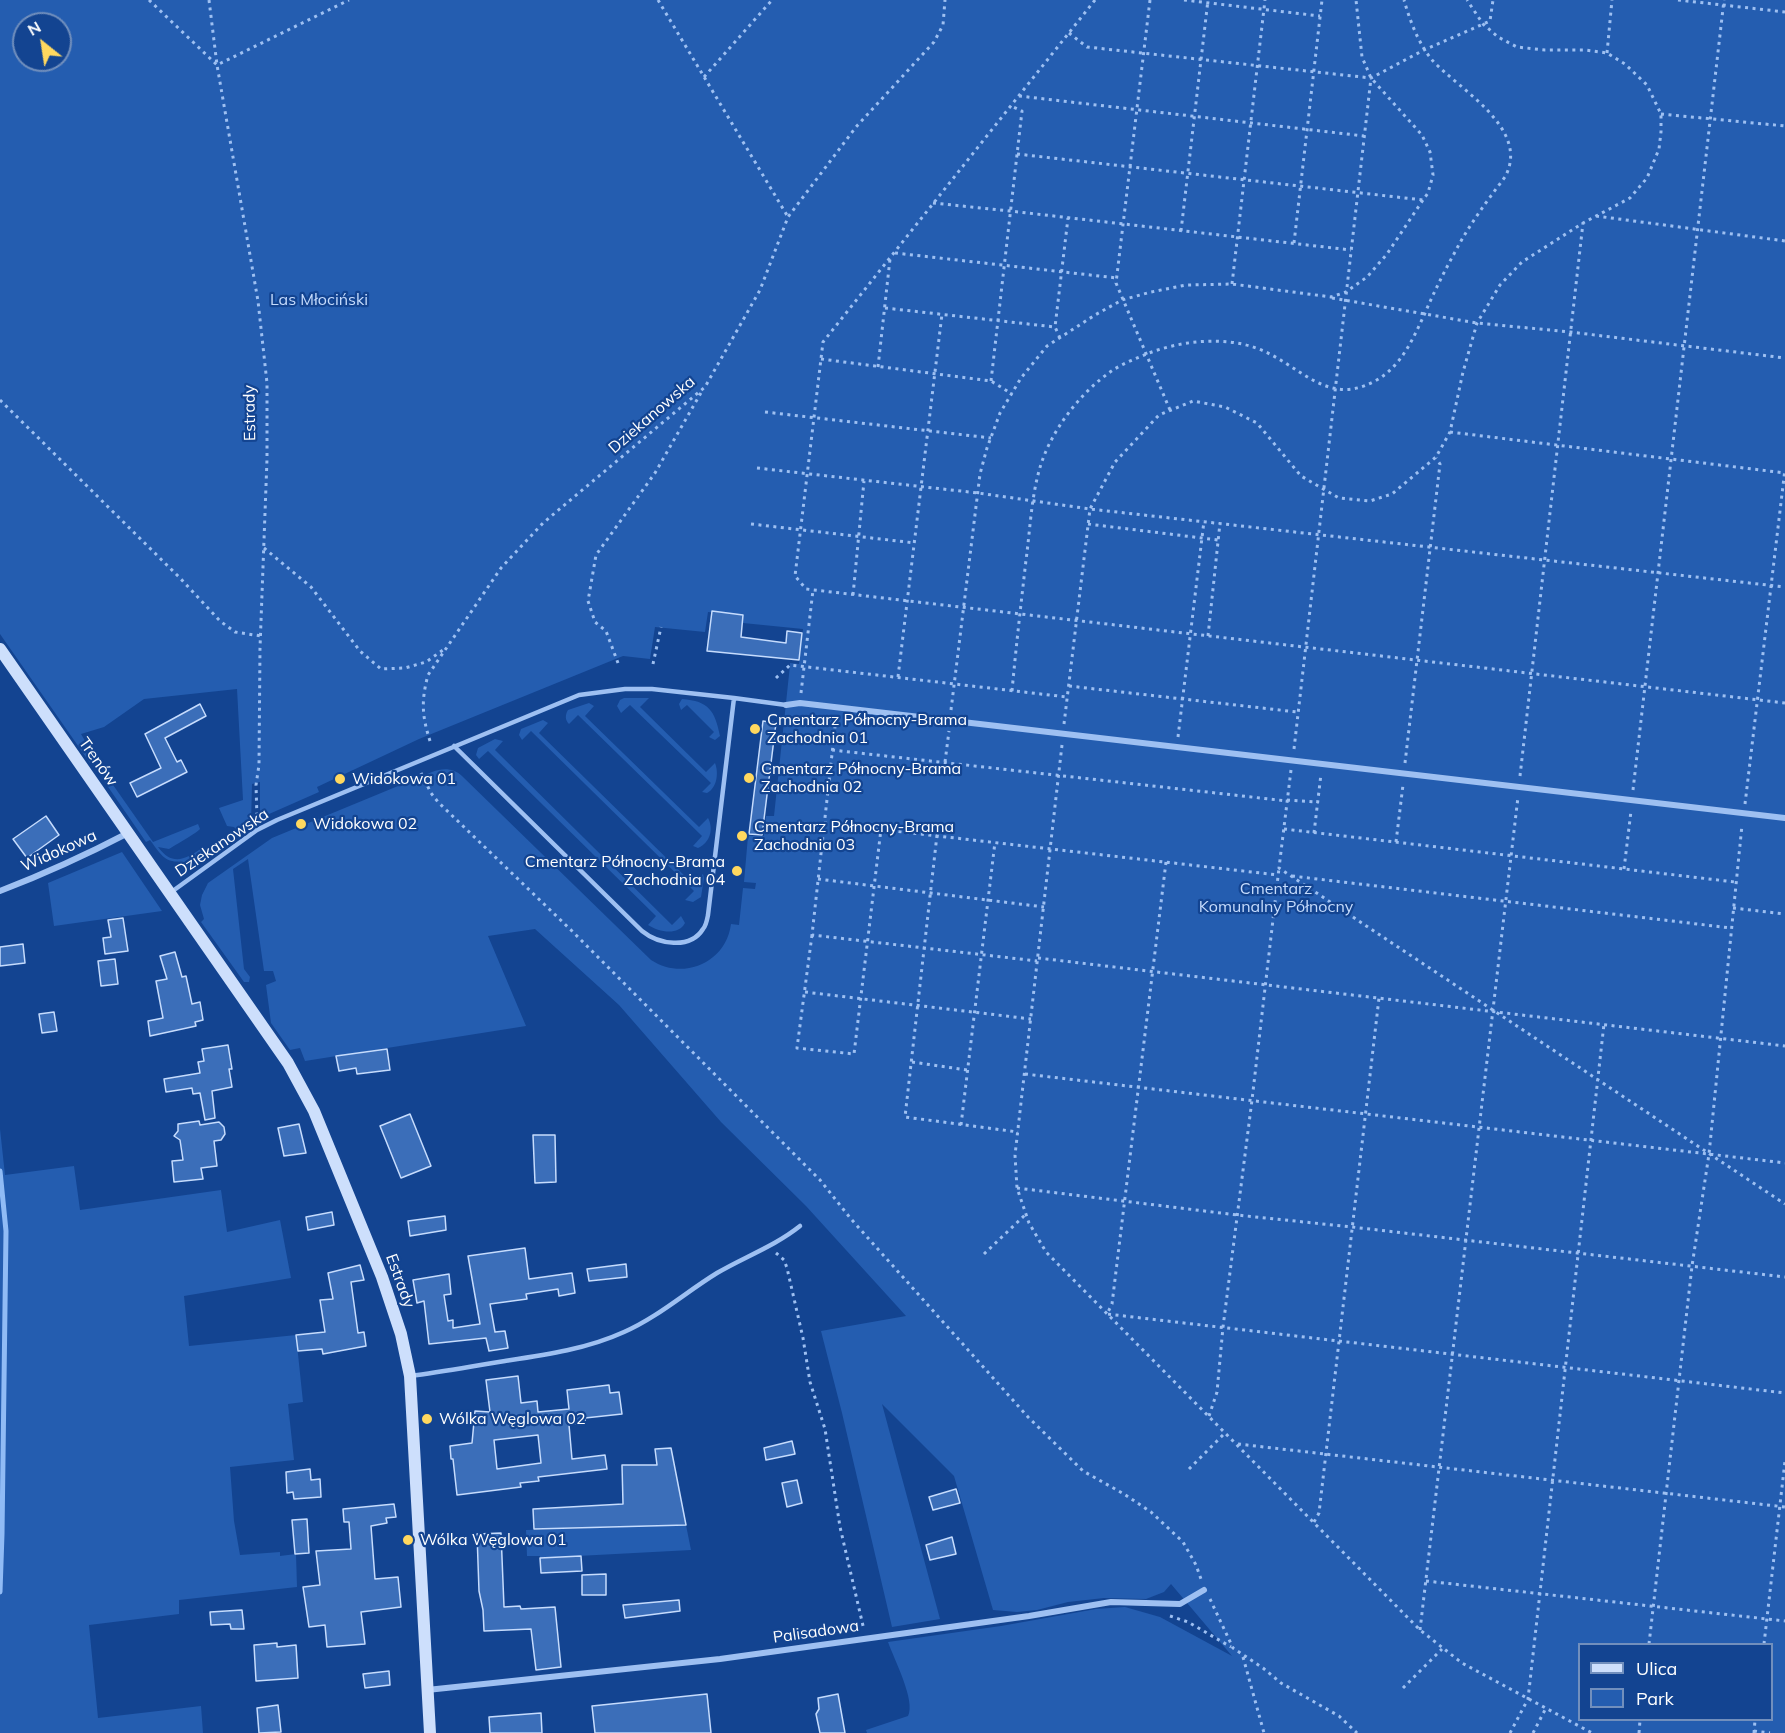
<!DOCTYPE html>
<meta charset="utf-8">
<style>
body{margin:0}
#map{position:relative;width:1785px;height:1733px;overflow:hidden;background:#134491;font-family:Mulish,sans-serif}
canvas{display:block}
.legend{position:absolute;left:1578px;top:1643px;width:195px;height:78px;box-sizing:border-box;background:#134491;border:2px solid #718fbd;margin:0;padding:8px 10px;list-style:none;font-size:18px;color:#fff}
.legend li{display:flex;align-items:center;gap:12px;height:30px}
.legend b{width:30px;border:2px solid #718fbd}
.north{position:absolute;left:12px;top:12px;width:60px;height:60px;box-sizing:border-box;background:#134491;border:2px solid #718fbd;border-radius:50%;rotate:330deg;font-size:16px;font-weight:700;line-height:24px;text-align:center;color:#fff}
.north::after{content:'';display:block;margin:auto;width:21px;height:27px;background:#ffd85f;clip-path:polygon(50% 0,100% 100%,50% 72%,0 100%)}
</style>
<div id="map">
<canvas width="1785" height="1733"></canvas>
<ul class="legend">
<li><b style="height:8px;background:#cddffc"></b>Ulica</li>
<li><b style="height:16px;background:#245db0"></b>Park</li>
</ul>
<div class="north">N</div>
</div>
<script>
const c = document.querySelector('canvas').getContext('2d');
c.lineJoin = 'round';
function fill(path, color) { c.fillStyle = color; c.fill(path, 'evenodd'); }
function trace(path, color, width, dash) { c.strokeStyle = color; c.lineWidth = width; c.lineCap = dash ? 'butt' : 'round'; c.setLineDash(dash || []); c.stroke(path); }
function write(font, color, halo, rows, align = 'center') {
  c.font = font + ' Mulish,sans-serif'; c.lineWidth = 4.5; c.setLineDash([]); c.textBaseline = 'middle'; c.strokeStyle = halo; c.fillStyle = color; for (const [text, x, y, turn = 0] of rows) {
    c.save(); c.translate(x, y); c.rotate((+turn || 0) * Math.PI / 180); c.textAlign = isNaN(turn) ? turn : align; if (halo) c.strokeText(text, 0, 0); c.fillText(text, 0, 0); c.restore();
  }
}
fill(new Path2D(`
 M0,0H1785V1733H867L866,1730L908,1716C916,1701 894,1659 888,1642L1001,1626L1096,1609L1125,1607L1160,1617L1232,1656L1171,1584L1164,1592L1146,1599L1104,1598L1068,1602L1037,1610L1017,1612L993,1610L954,1476L882,1404L940,1619L892,1627L842,1413L821,1331L906,1316L806,1206L721,1122L619,1005L535,929L488,936L526,1026L305,1061L300,1048L290,1050L271,1023L266,985L276,981L273,971H264L248,859L233,869L244,969L250,977L249,982H244L201,922L204,919L200,905L202,895L208,883L272,838L432,772C443,768 453,768 462,776L651,960C683,981 726,963 731,924L739,925L743,888L755,889L756,883L744,882L748,836H764L766,816H774L790,665V663L799,664L803,629L743,623V616L708,612L705,632L655,627L650,659L623,656L419,739L317,787L319,792L260,818V782L252,784L251,824L239,832L234,827L227,826L219,808L243,800L237,689L144,699L104,727L81,734L98,763L93,764L90,763L0,634ZM24,24H60V60H24ZM1580,1644H1772V1720H1580Z
 M624,698H649L640,707L706,772L715,763C719,773 717,788 707,793L702,792L711,783L630,705L621,713L617,706L620,700Z
 M682,699C709,701 715,711 720,736L715,740L709,737L714,732L687,705L681,710L679,704Z
 M589,703L594,706L585,716L699,827L708,818C714,829 710,843 698,848L693,846L702,836L578,715L569,724C565,720 565,715 568,710Z
 M543,720L548,723L539,733L693,884L703,874L704,878L701,897L693,902L685,900L694,891L531,731L522,740L519,735L521,729Z
 M495,739L503,741L495,750L672,925L681,916L685,923C678,936 659,932 648,925L656,916L488,751L479,759L476,755L478,748Z
 M104,772L153,842L198,824L200,829C197,833 175,845 169,849L158,847C172,866 185,860 202,848L207,854L191,866L190,862C165,863 164,859 150,840L146,842L104,781L102,775Z
 M122,852L162,911L54,926L48,883Z
 M0,1129L5,1175L74,1166L80,1210L221,1190L227,1232L280,1220L291,1278L184,1296L189,1346L296,1335L303,1402L288,1404L294,1460L230,1467L234,1521L240,1555L280,1552V1556L296,1554L297,1587L179,1600V1614L89,1625L98,1718L201,1706L203,1733H0Z
 M686,1525L691,1550L540,1558V1556H527L526,1530Z`), '#245db0');
trace(new Path2D(`
 M0,1171L6,1231L2,1534L0,1592`), '#90bbf5', 5);
const building = new Path2D(`
 M712,611L743,615L741,637L786,643L787,631L802,633L799,660L707,651Z
 M200,704L206,716L165,738L177,762L181,760L187,772L137,797L130,783L161,768L145,734Z
 M763,721L776,723L762,835L749,834Z
 M46,816L59,835L27,858L13,839Z
 M123,918L128,951L105,954L103,938L111,937L108,920Z
 M23,944L25,963L0,966V947Z
 M175,952L182,977L186,976L192,1004L200,1002L203,1020L195,1022L196,1026L150,1036L148,1021L163,1018L156,981L167,979L160,956Z
 M115,959L118,984L101,986L98,961Z
 M54,1012L57,1031L42,1033L39,1014Z
 M228,1045L232,1069H229L232,1087L212,1091L215,1118L205,1120L200,1093L193,1094L192,1088L166,1092L164,1079L200,1073L198,1062L204,1061L202,1049Z
 M387,1049L390,1070L357,1074L356,1068L339,1071L336,1056Z
 M410,1114L431,1166L401,1178L380,1126Z
 M199,1121L200,1125L219,1122L224,1127L225,1134L221,1140L214,1141L217,1166L201,1168L203,1179L174,1182L172,1161L183,1160L180,1140L174,1136L178,1131V1124Z
 M299,1124L306,1153L284,1156L278,1128Z
 M533,1135H555L556,1182L535,1183Z
 M332,1212L334,1225L308,1230L306,1217Z
 M445,1216L446,1230L410,1236L408,1221Z
 M525,1248L529,1279L572,1273L575,1293L559,1296L558,1289L526,1294L527,1299L490,1304L495,1332L505,1331L508,1348L489,1351L486,1338L429,1344L424,1301L417,1303L413,1280L449,1274L451,1294L444,1295L448,1321L453,1320V1328L480,1324L468,1256Z
 M626,1264L627,1277L589,1281L587,1269Z
 M360,1265L364,1280L351,1282L358,1333L364,1332L366,1346L323,1354L322,1349L298,1351L296,1335L325,1332L320,1300L333,1299L328,1273Z
 M518,1376L521,1403L537,1401L538,1412L569,1409L567,1390L609,1385L610,1393L619,1392L622,1414L585,1418V1422L569,1425L572,1459L605,1455L607,1469L538,1477L539,1481L520,1483L521,1487L457,1495L453,1459H451L450,1446L472,1443L475,1411L490,1412L486,1380ZM538,1435L541,1463L497,1469L494,1440Z
 M792,1441L795,1454L766,1460L764,1448Z
 M671,1448L686,1525L534,1529L533,1509L623,1504L622,1465H657L655,1449Z
 M310,1469L311,1480L320,1479L321,1497L294,1499L293,1492L287,1493L286,1472Z
 M797,1480L802,1503L787,1507L782,1483Z
 M956,1489L960,1503L933,1510L929,1497Z
 M394,1504L396,1517L386,1518L387,1523L371,1526L375,1579L398,1577L401,1607L361,1612L365,1644L327,1647L325,1625L309,1627L303,1587L320,1585L316,1551L351,1549L349,1522H344L343,1509Z
 M307,1519L309,1553L295,1554L292,1520Z
 M501,1533L504,1607L520,1606L521,1609L555,1607L561,1667L536,1670L531,1629L484,1631L483,1610L479,1591L477,1534Z
 M952,1537L956,1554L930,1560L926,1545Z
 M581,1556L582,1571L541,1573L540,1558Z
 M606,1574V1595H582V1575Z
 M679,1600L680,1611L625,1618L623,1605Z
 M242,1610L244,1629H231L230,1624L211,1625L210,1612Z
 M277,1643V1647L296,1645L298,1678L256,1681L254,1645Z
 M389,1671L390,1685L365,1688L363,1674Z
 M707,1694L711,1733H595L592,1706Z
 M838,1694L845,1733H820L816,1714L819,1709L818,1698Z
 M278,1705L281,1732L259,1733L257,1708Z
 M541,1713L542,1733H490L489,1717Z`);
fill(building, '#3b6eb9');
trace(building, '#c6dcfd', 1.5);
trace(new Path2D(`
 M149,0L217,65L349,0
 M209,0L217,65L258,301L267,383V459L260,648L259,765L256,785L257,818
 M658,0L788,217
 M1095,0L823,342L795,576L806,589L1785,703
 M1150,0L1116,283L1170,410
 M1184,0L1320,16
 M1678,0L1785,12
 M1069,33L1087,47L1371,78L1424,50L1490,21L1493,0
 M1607,53L1612,0
 M704,77L772,0
 M1019,96L1364,136
 M1661,114L1785,126
 M1017,154L1423,200
 M933,203L1010,211L1351,250
 M1596,216L1785,241
 M1181,231L1208,0
 M1294,243L1322,0
 M895,253L1117,278
 M1232,284L1265,0
 M1332,298L1477,323L1570,332L1785,358
 M885,308L1055,327
 M1060,338L1055,327L1068,218
 M821,359L991,381L1012,394
 M878,367L890,259
 M991,381L1022,111L1011,106
 M0,400L179,577L220,621L235,632L261,636
 M765,412L991,438
 M1450,432L1785,473
 M757,468L978,493L1090,509L1785,587
 M751,524L915,543
 M1088,524L1218,540
 M264,548L311,587L360,651L381,669L405,668L426,662L443,650
 M853,595L864,481
 M1208,636L1220,523
 M618,663L606,631L595,622L588,601L596,555L655,473L702,391
 M653,664L661,627
 M898,677L942,314
 M776,678L790,665L1067,697
 M1069,686L1297,712
 M1012,691C1016,647 1021,604 1026,560C1030,531 1031,500 1039,471C1049,433 1080,392 1113,370C1124,363 1137,358 1149,353C1181,341 1223,336 1256,348C1299,363 1326,408 1375,381C1401,367 1413,339 1425,313C1434,292 1444,272 1455,252C1469,225 1487,201 1505,177C1531,129 1460,90 1433,61C1419,45 1410,21 1404,0
 M801,693L813,590
 M951,710L980,474L987,448L1000,413L1021,378L1047,346L1095,315L1122,300L1151,292L1186,285L1232,284L1331,297L1346,292L1367,277L1387,254L1423,200L1428,193L1433,175L1430,152L1422,135L1371,78L1362,57L1356,0
 M836,718L812,935L1037,961
 M1064,724L1090,509L1115,462L1159,415L1193,401L1225,407L1257,423L1301,476L1339,498L1370,501L1392,494L1436,457L1450,432L1463,372L1477,323L1500,285L1522,262L1583,223L1630,198L1647,178L1659,149L1661,132V114L1647,85L1625,64L1607,53L1585,50H1545L1517,47L1498,37L1483,24L1467,0
 M1178,737L1204,521
 M430,741C422,716 421,701 428,675L501,568L543,523L705,387L760,290L788,217L856,127L934,42L943,25L945,0
 M1062,745L1015,1155L1017,1188L1029,1223L1046,1252L1420,1630L1462,1663L1592,1733
 M1294,749L1371,78
 M832,750L1287,801
 M945,762L949,731
 M1405,763L1440,464L1436,458
 M1291,770L1279,868L1785,1204
 M421,773L431,793L438,802L573,932L820,1180L851,1219L1028,1417L1083,1471L1124,1494L1151,1512L1183,1542L1196,1565L1201,1579
 M1520,776L1583,223
 M1633,790L1724,0
 M1287,800L1318,802
 M1745,804L1785,469
 M824,823L1278,875
 M1284,829L1735,882
 M1314,833L1321,774
 M937,835L905,1117L1018,1132
 M1396,842L1403,785
 M1166,862L1112,1304L1107,1314L1785,1393
 M1624,869L1631,811
 M1292,876L1731,928
 M818,879L1044,907
 M1733,908L1785,914
 M812,935L797,1048L854,1054L881,829
 M1038,958L1785,1046
 M805,992L1031,1019
 M912,1062L967,1070
 M1025,1074L1785,1163
 M961,1125L995,842
 M1017,1188L1237,1215L1352,1227L1785,1277
 M776,1253L784,1260L787,1268L803,1338L810,1382L825,1429L840,1527L864,1630
 M984,1254L1026,1214
 M1209,1416L1217,1392L1223,1327L1252,1100L1279,868
 M1238,1444L1785,1507
 M1189,1469L1225,1433
 M1314,1522L1319,1513L1379,998
 M1426,1581L1785,1621
 M1210,1599L1233,1648L1263,1668L1281,1683L1339,1716L1357,1733
 M1170,1616L1188,1622L1231,1647
 M1420,1630L1518,797
 M1649,1644L1692,1266L1709,1154L1742,825
 M1764,1644L1785,1461
 M1243,1657L1264,1733
 M1403,1688L1442,1649
 M1754,1731L1770,1733
 M1510,1733L1528,1699L1604,1024
 M1533,1733L1546,1708
 M1639,1733L1640,1720
 M1754,1733L1755,1720`), '#9ec0f2', 3, [3, 4.5]);
trace(new Path2D(`
 M734,698L786,705
 M170,893L257,830L277,820L579,695L625,689H652L734,698L708,915C707,920 706,926 703,929C690,950 658,944 642,931L454,746
 M410,1376C442,1372 473,1366 505,1361C545,1355 587,1349 624,1332C658,1317 686,1292 717,1273C744,1257 775,1246 800,1226`), '#9ec0f2', 4.5);
trace(new Path2D(`
 M786,705L800,703L1785,818
 M0,891C44,874 86,855 128,833
 M427,1690L720,1659L1029,1616L1111,1602L1180,1604L1204,1590`), '#9ec0f2', 6);
trace(new Path2D(`
 M0,649L288,1063L314,1111L382,1277L401,1334L410,1376L430,1733`), '#cddffc', 12);
for (const [x, y, r, color] of [
 [755,729,6,"#ffd85f"],
 [749,778,6,"#ffd85f"],
 [340,779,6,"#ffd85f"],
 [301,824,6,"#ffd85f"],
 [742,836,6,"#ffd85f"],
 [737,871,6,"#ffd85f"],
 [427,1419,6,"#ffd85f"],
 [408,1540,6,"#ffd85f"]
]) { const dot = new Path2D(); dot.arc(x, y, r, 0, 2 * Math.PI); c.fillStyle = color; c.fill(dot); trace(dot, '#134491', 2); }
write('16px', '#c6dcfd', '#134491', [
 ["Las Młociński",319,300],
 ["Cmentarz",1276,889],
 ["Komunalny Północny",1276,907]
]);
write('16px', '#fff', '#134491', [
 ["Estrady",250,413,-91],
 ["Dziekanowska",652,415,-41],
 ["Trenów",98,762,55],
 ["Dziekanowska",222,843,-34],
 ["Widokowa",59,851,-24],
 ["Estrady",400,1281,70],
 ["Palisadowa",816,1632,-8]
]);
write('16px', '#fff', '#134491', [
 ["Cmentarz Północny-Brama",767,720],
 ["Zachodnia 01",767,738],
 ["Cmentarz Północny-Brama",761,769],
 ["Zachodnia 02",761,787],
 ["Widokowa 01",352,779],
 ["Widokowa 02",313,824],
 ["Cmentarz Północny-Brama",754,827],
 ["Zachodnia 03",754,845],
 ["Cmentarz Północny-Brama",725,862,"right"],
 ["Zachodnia 04",725,880,"right"],
 ["Wólka Węglowa 02",439,1419],
 ["Wólka Węglowa 01",420,1540]
], 'left');
</script>
